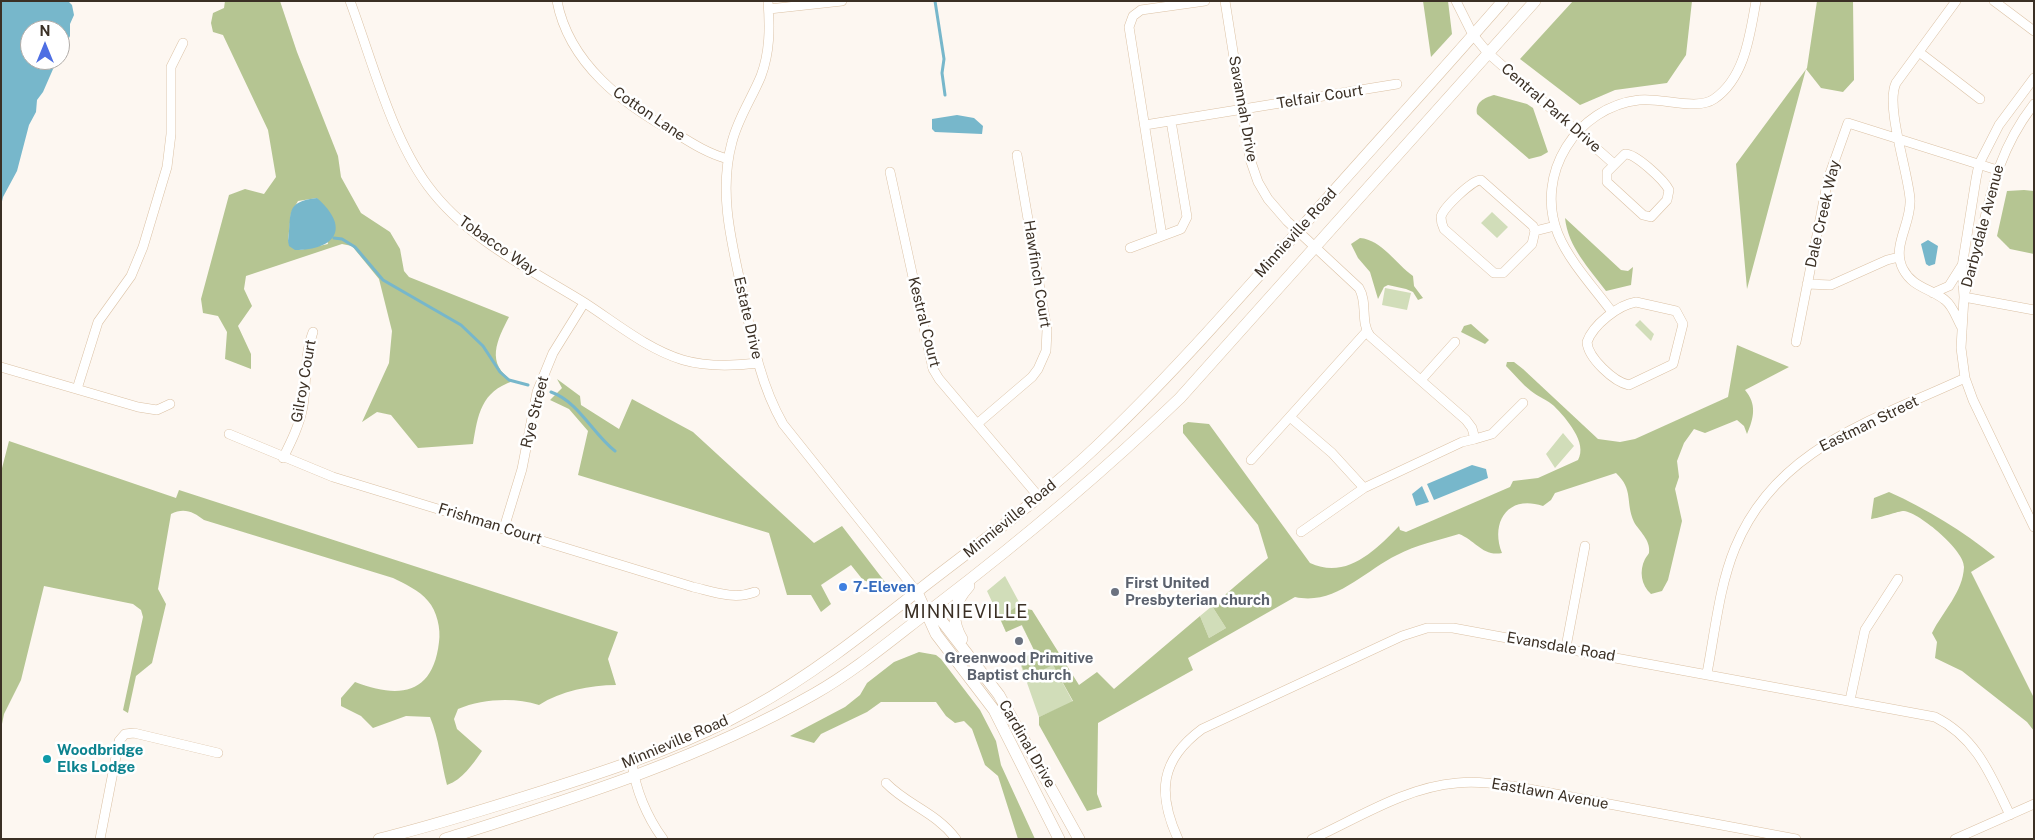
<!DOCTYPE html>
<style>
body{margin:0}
#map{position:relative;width:2035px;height:840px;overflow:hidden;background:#fdf7f1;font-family:"Public Sans",sans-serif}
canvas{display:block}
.frame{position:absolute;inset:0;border:2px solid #3b3025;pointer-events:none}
.north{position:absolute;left:20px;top:20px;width:50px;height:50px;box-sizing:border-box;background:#fff;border:1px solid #b1aca8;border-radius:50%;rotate:0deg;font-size:14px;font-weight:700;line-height:20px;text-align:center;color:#3b3025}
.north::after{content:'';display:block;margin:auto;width:18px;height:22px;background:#4e6fe3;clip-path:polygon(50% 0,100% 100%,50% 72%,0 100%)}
</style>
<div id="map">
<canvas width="2035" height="840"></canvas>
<div class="frame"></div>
<div class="north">N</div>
</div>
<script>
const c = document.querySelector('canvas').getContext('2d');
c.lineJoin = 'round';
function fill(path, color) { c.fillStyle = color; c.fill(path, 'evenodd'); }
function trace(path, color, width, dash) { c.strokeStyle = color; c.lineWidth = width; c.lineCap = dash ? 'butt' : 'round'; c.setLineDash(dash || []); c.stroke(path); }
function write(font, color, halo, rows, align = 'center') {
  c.font = font + ' "Public Sans",sans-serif'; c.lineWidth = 5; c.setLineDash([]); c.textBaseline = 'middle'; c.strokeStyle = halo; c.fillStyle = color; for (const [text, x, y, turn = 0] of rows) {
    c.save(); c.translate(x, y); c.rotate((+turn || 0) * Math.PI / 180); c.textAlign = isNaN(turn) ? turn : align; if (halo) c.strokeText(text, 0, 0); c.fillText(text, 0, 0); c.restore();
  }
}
fill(new Path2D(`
 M1492,212L1508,227L1497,238L1481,223Z
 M1385,288L1411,293L1407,310L1382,305Z
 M1640,320L1654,334L1651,341L1635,325Z
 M1563,433L1574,446L1555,468L1546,454Z
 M1005,576L1073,702L1039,717L1019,660L1035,652L1021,624L1006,632L987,591Z
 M1212,606L1226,628L1209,638L1200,616Z`), '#d1ddb9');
fill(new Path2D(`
 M225,1H280L297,52L338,156L341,177L361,213L390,232L400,249L404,271L409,277L509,317C497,340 485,364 513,381C481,392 478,414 473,444L418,448L391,415L377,412L362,422L389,363L392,331L379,279L352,246L342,244L246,276L244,289L252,306L238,326L251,354V369L225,359L227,332L218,316L203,313L201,299L229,195L245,189L264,194L276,177L268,130L223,35L213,32L211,23L213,13L224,8ZM317,198L328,244L300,250L288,241L291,213L298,201Z
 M1423,1H1448L1452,34L1431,57Z
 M1573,1H1692L1686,55L1667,83L1615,90L1580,105L1520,59Z
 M1817,1H1853L1854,80L1843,92L1821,88L1806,69L1747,289L1736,164L1807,68Z
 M1494,95L1527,104L1533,108L1548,152L1541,156L1529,159L1477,114C1475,102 1484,98 1494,95Z
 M2024,190L2034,191V254L2010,249L1997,236L2007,191Z
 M1565,218L1621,270L1628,271L1633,267L1631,285L1606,291C1589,268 1568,247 1565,218Z
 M1360,238C1382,240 1396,264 1413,276L1414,286L1423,298L1418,300L1413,292L1406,289L1388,285L1384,287L1378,299L1370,272L1358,258L1351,244Z
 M1471,324L1489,340L1485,344L1461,332L1464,326Z
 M1737,345L1789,367L1745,390C1757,404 1754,418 1747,434L1744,426L1737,420L1705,433L1694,429L1684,443L1677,461L1679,477L1675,489L1682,521L1668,580L1662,591L1651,594C1641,585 1639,571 1645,559C1645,559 1649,553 1649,553C1651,540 1639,531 1634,522C1625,502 1634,490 1616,473L1555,493L1551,500L1543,506C1508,494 1490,522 1502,553C1483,557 1475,540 1459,534C1439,540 1416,545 1397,555C1364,571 1335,606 1295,597L1188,658L1193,670L1098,723L1097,794L1102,807L1087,811L1039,725V717L1073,701L1053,665L1027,677L1019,660L1035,652L1022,625L1006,632L1000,618L1016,607L1032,610L1079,685L1097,672L1114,689L1200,616L1209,638L1226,628L1212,606L1268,558L1258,525L1183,433V425L1188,422L1209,424L1310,563C1346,580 1375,551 1399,526L1400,530L1406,532L1510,487L1513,481L1538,478L1578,460C1588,443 1566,418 1554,406C1548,400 1538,397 1531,391C1522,384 1515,375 1506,366L1507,362H1514L1523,369L1598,439L1620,442L1635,439L1728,397Z
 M557,379L580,396L581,405L619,429L632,399L693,432L814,543L842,526L885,582L877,585L863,580L851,565L821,585L831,604L821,612L811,595H787L769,533L578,475L588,431L569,409L550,400L562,388Z
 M9,441L176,498L179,490L618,632L608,659L616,685C590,685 561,691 539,705C514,697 482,699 458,709L454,719L457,729L482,751C472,765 463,779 447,785C441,762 439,739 430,717L406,716L373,728L361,716L341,706V698L355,682C399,699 433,695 439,642C441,629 437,611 428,601C419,590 405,584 393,578L204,520C194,512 184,507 171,514L158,589L166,604L152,663L136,676L128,713L123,710L143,617L141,610L133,604L44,586L21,680L4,714L1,729V472Z
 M1889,492C1927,509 1963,531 1995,557L1971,572L2034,698V731L2027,722L1962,671L1935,658L1937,642L1932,633C1943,611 1963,592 1964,567C1965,551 1920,513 1904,511C1898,511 1880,518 1871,519L1874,498Z
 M919,652L936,655L941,659L980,710L996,741L1001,765L1035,839H1018L998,776L985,765L972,729L964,721L955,723L946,716L936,702H881L867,712L821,734L814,743L790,736L845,707L860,695L867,683L894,662Z`), '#b5c592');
fill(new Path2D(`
 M1,1H68L72,5L74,15L70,24V36L60,55V30H30V60H57L43,92L37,100L36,112L29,125L17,171L3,197L1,206Z
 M957,115L974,118L983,126L982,134L935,132L932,129V119Z
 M317,198C351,228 336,250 295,250L289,246L288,241C292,213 284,202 317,198Z
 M1928,240L1938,246L1935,264L1929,266L1926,264L1921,244Z
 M1472,465L1486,469L1488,478L1434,500L1427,484Z
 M1422,486L1429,502L1416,506L1412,494Z`), '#77b7cb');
trace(new Path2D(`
 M935,1L944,59L942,73L945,95
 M334,238L342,239L355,247L383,280L461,325L483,346L500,372L509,380L528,385
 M551,392C579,402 592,433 615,451`), '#77b7cb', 3);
const minor = new Path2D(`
 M350,1C372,60 391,136 428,186C467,239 530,269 585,303C616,323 647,349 683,360C707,367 733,366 758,363
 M557,1C569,64 624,105 677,134C693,144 709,154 728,159
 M768,1C770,27 770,52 761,76C752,98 738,118 732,142C718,193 732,244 743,295C752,339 760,384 783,424L917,592
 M1225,1L1250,159L1258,182L1268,199L1287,221L1359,288C1368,303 1360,322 1370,336L1466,420L1472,428L1475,439L1462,442L1364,488L1332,453L1290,417
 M1456,1L1473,35L1488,53L1614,164
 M1956,1L1896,83C1885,106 1908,171 1910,199C1912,223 1891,246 1903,269C1913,288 1930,288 1945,300C1953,306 1956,317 1961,326
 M1994,1L2034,31
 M769,9L842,1
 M1919,52L1980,99
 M2034,78L1999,125L1979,164L1976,179L1962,267L1964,297L1961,348L1965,378L1973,400L2034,527
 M1145,125L1397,84
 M1625,154C1635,153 1664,180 1669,190L1667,200L1651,217L1643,215L1607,182V172Z
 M890,172L933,369L939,379L1039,497
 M1481,180L1533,226L1535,231L1532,244L1503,273H1494L1444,229C1442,225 1441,222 1441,217C1443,208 1472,180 1481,180Z
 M1535,231L1555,226
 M1162,236L1129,27L1133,16L1141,10L1205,1
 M1130,248L1181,229L1187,217L1171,121
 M1807,284L1831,285L1887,260L1899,257
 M1965,292C1989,223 1986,166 2034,104
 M1933,293L1949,286L1961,267
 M1964,297L2034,310
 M1636,302L1676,311L1683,324L1673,364L1629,385C1614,382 1588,358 1587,342C1593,325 1618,305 1636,302Z
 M1612,312C1595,289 1569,261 1558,234C1534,174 1577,107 1639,100C1660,97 1697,111 1714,99C1745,78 1750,34 1756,1
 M1796,342L1828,179L1848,123L1997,170
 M1,367L138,407L157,410L170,404
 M1421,380L1455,342
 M77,389L98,322L131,276L143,247L167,167L171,134V67L183,43
 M977,424L1032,377L1038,369L1046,351L1047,330L1017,155
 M229,434L333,477L693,587C714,592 734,600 755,592
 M1475,439L1492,434L1523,403
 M283,458C291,442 300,424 303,406C307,381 304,356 313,332
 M1251,460L1367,331
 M504,528L522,469L537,392L553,353L584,303
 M1301,532L1364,488
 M1566,647L1585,546
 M1707,673C1715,632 1719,587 1735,548C1776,447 1875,420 1965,378
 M1850,700L1865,630L1898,579
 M632,762C635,789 647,817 663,839
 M886,783C907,805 936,812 956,839
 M100,839L119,741L125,734L134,733L218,753
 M1178,839C1157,793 1160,760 1202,729L1402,636L1427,628H1453L1935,717C1977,738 1991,776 2010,815
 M1312,839C1358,818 1406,787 1457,783C1478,781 1498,784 1518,787L1796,839
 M1955,839L2034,804`);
const major = new Path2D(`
 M917,592L936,634L994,710L1059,839
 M927,612L941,620L999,695L1079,839
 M962,639C950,618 953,604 969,586
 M379,839C440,824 499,805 559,786C625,765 692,742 752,708C814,674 872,627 928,583C985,539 1043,497 1096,447C1169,378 1235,302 1302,227C1369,151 1437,77 1503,1
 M445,839C571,799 698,760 814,694C858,669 897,635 937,605C1022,540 1103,472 1180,398L1535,1`);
trace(minor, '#dbc1a4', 10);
trace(major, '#dbc1a4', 12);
trace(minor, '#fff', 9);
trace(major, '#fff', 11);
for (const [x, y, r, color] of [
 [843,587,5,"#3f7fe0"],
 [1115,592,5,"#6b7280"],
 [1019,641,5,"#6b7280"],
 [47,759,5,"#0f9aa8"]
]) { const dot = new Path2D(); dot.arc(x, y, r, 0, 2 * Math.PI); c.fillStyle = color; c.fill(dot); trace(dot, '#fff', 2); }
write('15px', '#3b3025', '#fff', [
 ["Telfair Court",1320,97,-9],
 ["Central Park Drive",1551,108,41],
 ["Savannah Drive",1243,109,80],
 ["Cotton Lane",649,114,34],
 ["Dale Creek Way",1823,214,-77],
 ["Darbydale Avenue",1983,226,-75],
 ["Minnieville Road",1296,233,-48],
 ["Tobacco Way",498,246,35],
 ["Hawfinch Court",1037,274,81],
 ["Estate Drive",748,318,77],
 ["Kestral Court",924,322,76],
 ["Gilroy Court",304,381,-80],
 ["Rye Street",535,412,-76],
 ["Eastman Street",1869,424,-26],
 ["Minnieville Road",1010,519,-39],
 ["Frishman Court",490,524,17],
 ["Evansdale Road",1561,647,10],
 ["Minnieville Road",675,742,-23],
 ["Cardinal Drive",1027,744,60],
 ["Eastlawn Avenue",1550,794,10]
]);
write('bold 15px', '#5b616d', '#fff', [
 ["First United",1125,583],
 ["Presbyterian church",1125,600],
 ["Greenwood Primitive",1019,658,"center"],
 ["Baptist church",1019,675,"center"]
], 'left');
write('bold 15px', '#366cbe', '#fff', [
 ["7-Eleven",853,587]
], 'left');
write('bold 15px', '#0d838f', '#fff', [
 ["Woodbridge",57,750],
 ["Elks Lodge",57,767]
], 'left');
c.letterSpacing = '1px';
write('18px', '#3b3025', '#fff', [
 ["MINNIEVILLE",966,612]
]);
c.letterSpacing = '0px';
</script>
